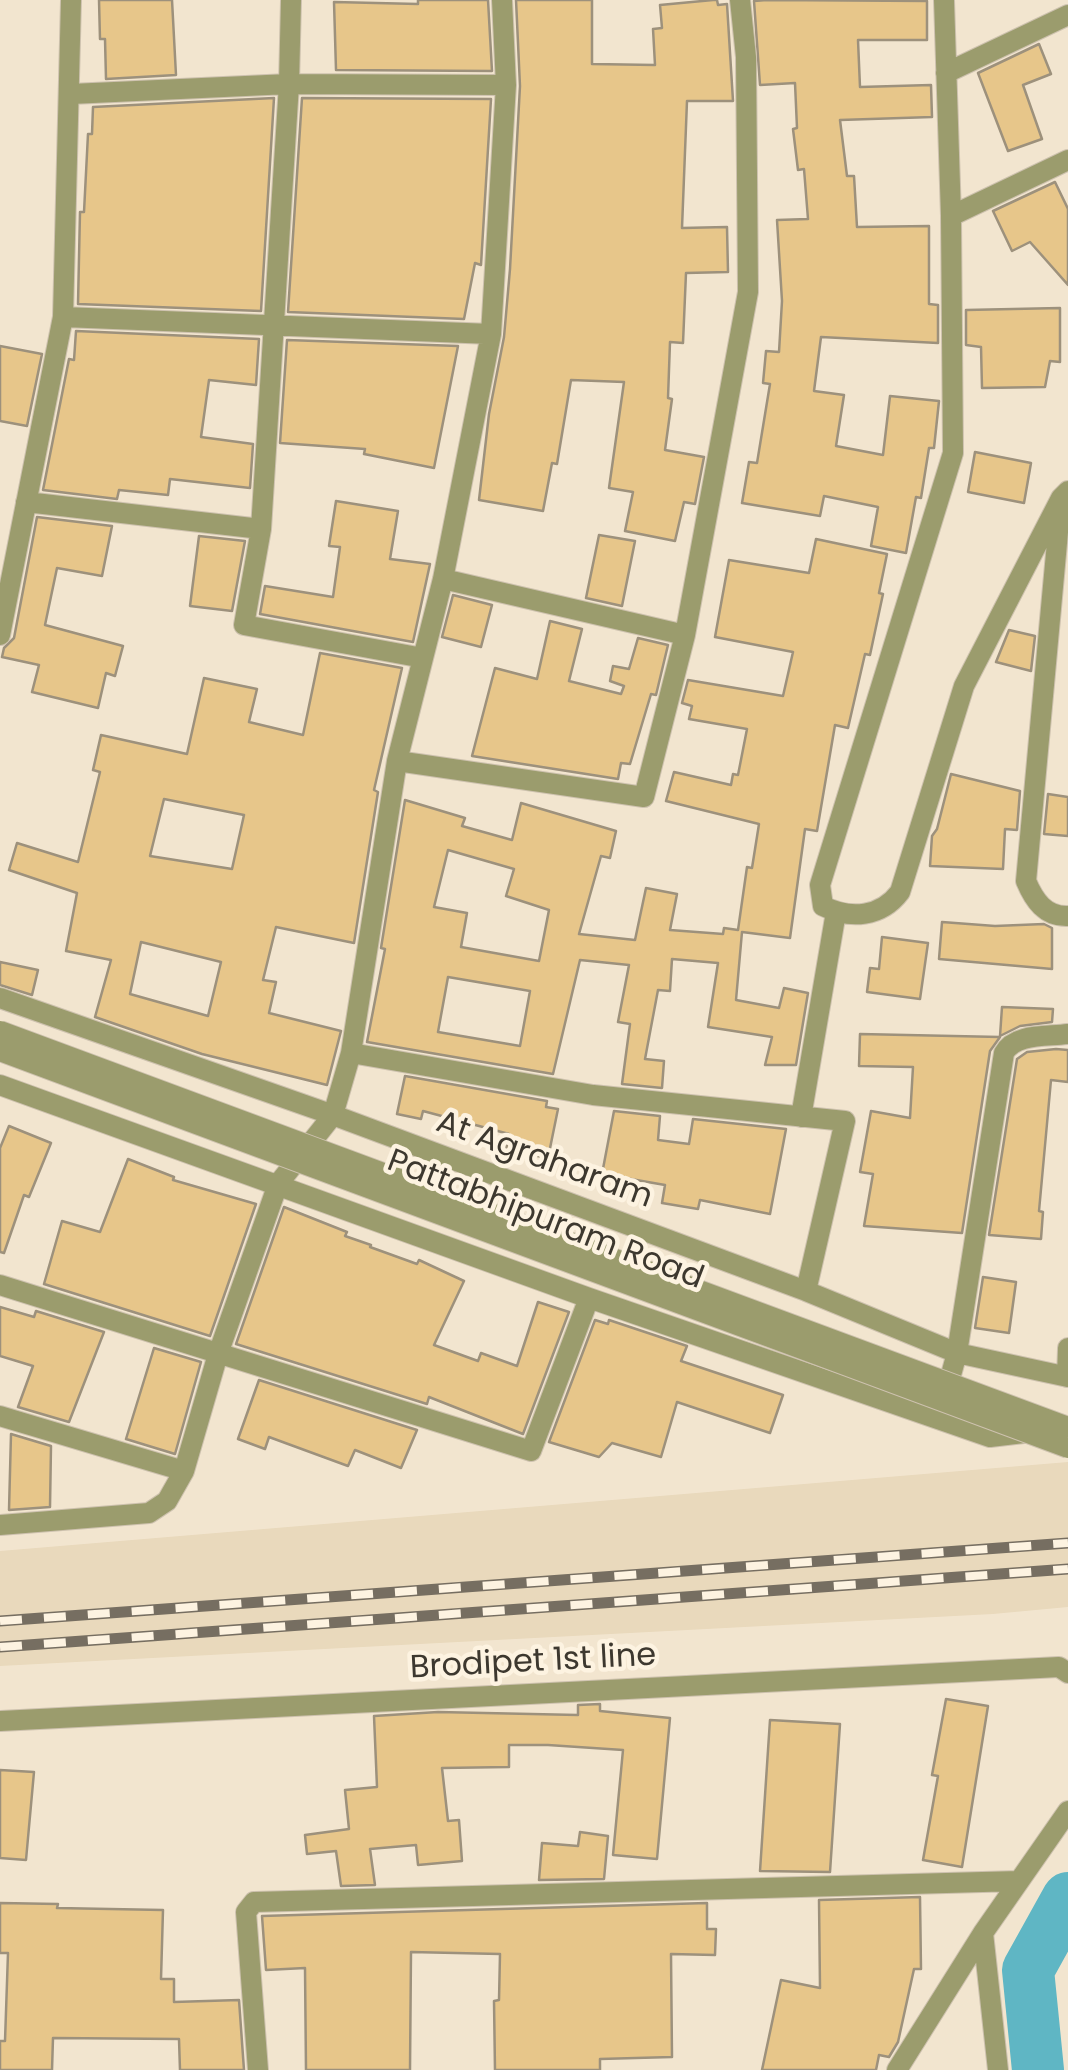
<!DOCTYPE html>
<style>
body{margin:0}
canvas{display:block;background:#f2e5cf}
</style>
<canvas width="1068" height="2070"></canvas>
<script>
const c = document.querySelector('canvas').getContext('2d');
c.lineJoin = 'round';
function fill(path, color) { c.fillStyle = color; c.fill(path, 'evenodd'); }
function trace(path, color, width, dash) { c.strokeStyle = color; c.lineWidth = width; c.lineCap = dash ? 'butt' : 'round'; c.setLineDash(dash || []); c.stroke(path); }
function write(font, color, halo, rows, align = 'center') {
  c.font = font + ' Poppins,sans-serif'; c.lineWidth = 9; c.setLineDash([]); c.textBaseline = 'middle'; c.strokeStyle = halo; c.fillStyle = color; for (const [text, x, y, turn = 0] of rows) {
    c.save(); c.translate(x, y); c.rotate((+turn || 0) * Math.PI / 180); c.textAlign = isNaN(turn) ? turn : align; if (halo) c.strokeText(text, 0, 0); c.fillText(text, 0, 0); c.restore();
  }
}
fill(new Path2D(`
 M1068,1462V1607L993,1614L0,1666V1551Z`), '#e9d9bc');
trace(new Path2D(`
 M1038,2070L1028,1970L1068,1898`), '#5fb6c4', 52);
const building = new Path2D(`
 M99,0H172L176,75L106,79L105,39H100Z
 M418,0H488L492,71L336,70L334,2L418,4Z
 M516,0H592V64L655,65L653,29L662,28L660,5L713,0H717L718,5L727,4L733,101H687L682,228L727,227L728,272L686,273L683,343L670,342L668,398L672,399L665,450L704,457L695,504L684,502L675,541L625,531L633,492L609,488L624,382L571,380L557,464L552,463L543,511L479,500L489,414L504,337L510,269L520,86Z
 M767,0L927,1V40H858L860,87L931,85L932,117L840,120L847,176H854L857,227L929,226V304L938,305V343L821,337L814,391L844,395L836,446L883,455L890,396L939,401L934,448H929L921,498L916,497L906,553L871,546L878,507L824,496L820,516L742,503L749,462L757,463L770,384L763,383L766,351L779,352L782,301L777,220L808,219L804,169L798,170L793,129L797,128L795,83L760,85L754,1Z
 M1039,44L1051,74L1023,85L1042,139L1008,151L978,73Z
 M274,98L261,311L78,304L80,212H84L88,134H92L93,107Z
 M302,98L491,99L481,265L475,263L464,319L288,312Z
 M1055,182L1068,209V285L1030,242L1012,251L993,211Z
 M1060,308V362L1050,361L1045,387L982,388L981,347L966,345V310Z
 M76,331L259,339L256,385L209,380L201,437L253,444L250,488L170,479L168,495L119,490L117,499L43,490L69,359L74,360Z
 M287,340L458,346L434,468L364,454L365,449L280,443Z
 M0,346L42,354L27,426L0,421Z
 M975,452L1031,463L1024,503L968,492Z
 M336,501L398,511L390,559L430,564L413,642L260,614L265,586L333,597L340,547L329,546Z
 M37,517L112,526L102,576L57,568L45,625L123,646L115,676L106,673L98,708L32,692L39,665L2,657L4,648L14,638Z
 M599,535L635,541L622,606L586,598Z
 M199,536L245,541L232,611L190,606Z
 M816,539L887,554L879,593L883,594L870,655L865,654L848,728L835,725L817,831L805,829L790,938L742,932L736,1000L779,1008L784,988L808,993L796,1065H765L772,1037L708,1027L718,963L672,959L670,991L658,990L645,1059L664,1061L662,1088L622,1084L630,1024L618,1022L629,965L580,960L553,1074L367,1042L385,949L381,948L405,800L465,818L462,826L512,840L521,803L616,831L610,858L601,856L579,934L635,940L646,888L677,894L670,930L723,934L724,928L738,930L747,867L752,868L759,824L666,801L674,772L731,785L733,774L738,775L747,729L689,719L692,706L682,703L688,680L783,696L793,652L715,637L729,560L809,573ZM448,850L514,869L506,896L549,910L539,961L461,947L467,913L434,907ZM448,977L530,991L520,1046L438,1032Z
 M453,595L492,605L481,647L442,637Z
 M550,621L582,629L569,681L621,694L624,686L610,681L613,666L629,669L638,638L668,645L656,695L651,694L630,764L621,763L618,779L472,756L495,668L537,679Z
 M1009,630L1035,636L1031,671L996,662Z
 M320,653L402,668L374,790L378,792L354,943L276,927L263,980L276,982L269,1013L341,1031L327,1085L202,1054L95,1017L111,960L66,951L77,893L9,870L17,843L78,862L100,772L93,770L101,735L187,754L204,678L257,689L249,722L303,735ZM164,799L244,815L232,869L150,856ZM141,942L221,962L208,1016L130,994Z
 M951,774L1020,791L1017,830L1005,829L1003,869L930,866L932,836L937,829Z
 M1048,794L1068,797V836L1044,834Z
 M942,922L995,926L1044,924L1052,928V969L939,959Z
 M882,937L928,943L920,999L867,992L870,968L879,969Z
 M0,962L38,970L32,995L0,985Z
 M1002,1007L1053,1009L1052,1022L1020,1026L1000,1036Z
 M860,1034L1000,1037L990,1051L962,1233L864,1226L873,1174L860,1172L871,1111L910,1118L913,1067L859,1066Z
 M1056,1049L1068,1050V1082L1051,1080L1039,1211L1043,1212L1041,1239L989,1235L1017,1059L1027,1052Z
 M405,1076L547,1101L546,1107L558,1109L548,1158L506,1150L509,1134L423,1111L421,1119L397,1114Z
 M614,1111L660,1116L658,1140L689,1144L693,1119L786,1129L770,1214L700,1200L698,1209L662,1203L665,1185L602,1174Z
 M9,1126L51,1143L29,1197L24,1195L4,1253L0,1252V1148Z
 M128,1159L174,1177L173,1180L256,1204L210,1336L44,1284L62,1221L100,1232Z
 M284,1207L347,1232L345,1236L371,1245L370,1247L417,1264L419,1260L464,1281L434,1345L478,1361L481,1353L517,1366L538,1302L569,1312L523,1434L429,1397L427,1404L236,1344Z
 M983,1277L1016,1282L1009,1333L975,1328Z
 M0,1307L34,1317L36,1311L104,1332L69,1422L18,1407L33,1366L0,1356Z
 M595,1320L608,1324L609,1320L687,1346L681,1361L783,1395L770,1433L677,1402L661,1457L612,1443L599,1457L549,1442Z
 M154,1348L201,1362L175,1454L126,1439Z
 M259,1380L417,1430L401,1468L355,1450L348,1466L269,1437L265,1449L238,1439Z
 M11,1434L51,1446L50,1507L9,1510Z
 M946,1699L988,1706L962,1867L923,1860L938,1776L932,1775Z
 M600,1704V1711L670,1718L657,1859L613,1855L623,1750L548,1745H509V1767L442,1768L448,1821L459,1820L462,1861L418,1865L416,1845L370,1849L375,1885L341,1886L336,1851L307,1854L305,1835L349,1829L345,1790L377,1787L374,1716L438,1712L578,1715V1705Z
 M770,1720L840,1724L830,1872L760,1871Z
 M0,1770L34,1772L26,1860L0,1858Z
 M580,1832L608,1836L604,1879L539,1880L542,1843L578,1846Z
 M920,1897L921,1969H914L898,2042L889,2057L879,2055L876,2070H762L781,1980L820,1988L819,1900Z
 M0,1903L58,1904L57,1908L163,1910L161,1979H174V2002L239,2000L244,2070H180L179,2039L53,2038L52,2070H0V2041H5L8,1953H0Z
 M707,1903V1929H716L715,1955L671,1954L672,2057L600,2059V2070H495L494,2001L499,2000L500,1954L411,1952L410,2070H306L305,1968L266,1970L262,1916Z`);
fill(building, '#e7c68a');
trace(building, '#9d917c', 2.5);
const minor = new Path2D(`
 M291,0L289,84L261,529L244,625L423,658
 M944,0L951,216L953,453L820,885L823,906C851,920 881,917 900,892L964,686L1061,498L1068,491
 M946,73L1068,15
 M71,94L289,84L506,85
 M951,216L1068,160
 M63,317L491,334
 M26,502L261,529
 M1060,510L1026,881C1034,900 1045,917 1068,916
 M443,579L685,635
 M0,635L63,317L71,0
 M397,761L644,797L685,635L748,292L746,57L740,0
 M0,998L333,1115L806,1291L957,1353L1068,1377
 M351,1053L593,1095L845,1121L806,1291
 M0,1085L589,1298L990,1437L1032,1432
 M801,1117L836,912
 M0,1285L531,1451L589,1298
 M1067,1377L1068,1348
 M944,1400L957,1353L1004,1053C1015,1033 1047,1037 1068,1034
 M0,1416L184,1471L218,1354L278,1184L333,1115L351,1053L397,761L443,579L491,334L506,85L502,0
 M0,1525L149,1513L167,1501L184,1471
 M0,1721L1059,1667L1068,1673
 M983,1933L998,2070
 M258,2070L246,1912L254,1902L1019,1881
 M897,2070L983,1933L1068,1811`);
trace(minor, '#cec2af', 22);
trace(minor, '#9b9c6d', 20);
const rail = new Path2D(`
 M0,1621L1068,1543
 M0,1647L1068,1569`);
trace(rail, '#766e61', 11);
trace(rail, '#fdf3e1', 8, [22]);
const tertiaryBridge = new Path2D(`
 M0,1031L1068,1427
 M0,1051L1068,1448`);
trace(tertiaryBridge, '#cec2af', 22, []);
trace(tertiaryBridge, '#9b9c6d', 20);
write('32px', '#3d382f', '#fdf3e1', [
 ["At Agraharam",544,1161,20],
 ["Pattabhipuram Road",545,1221,21],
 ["Brodipet 1st line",533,1663,-3]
]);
</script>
